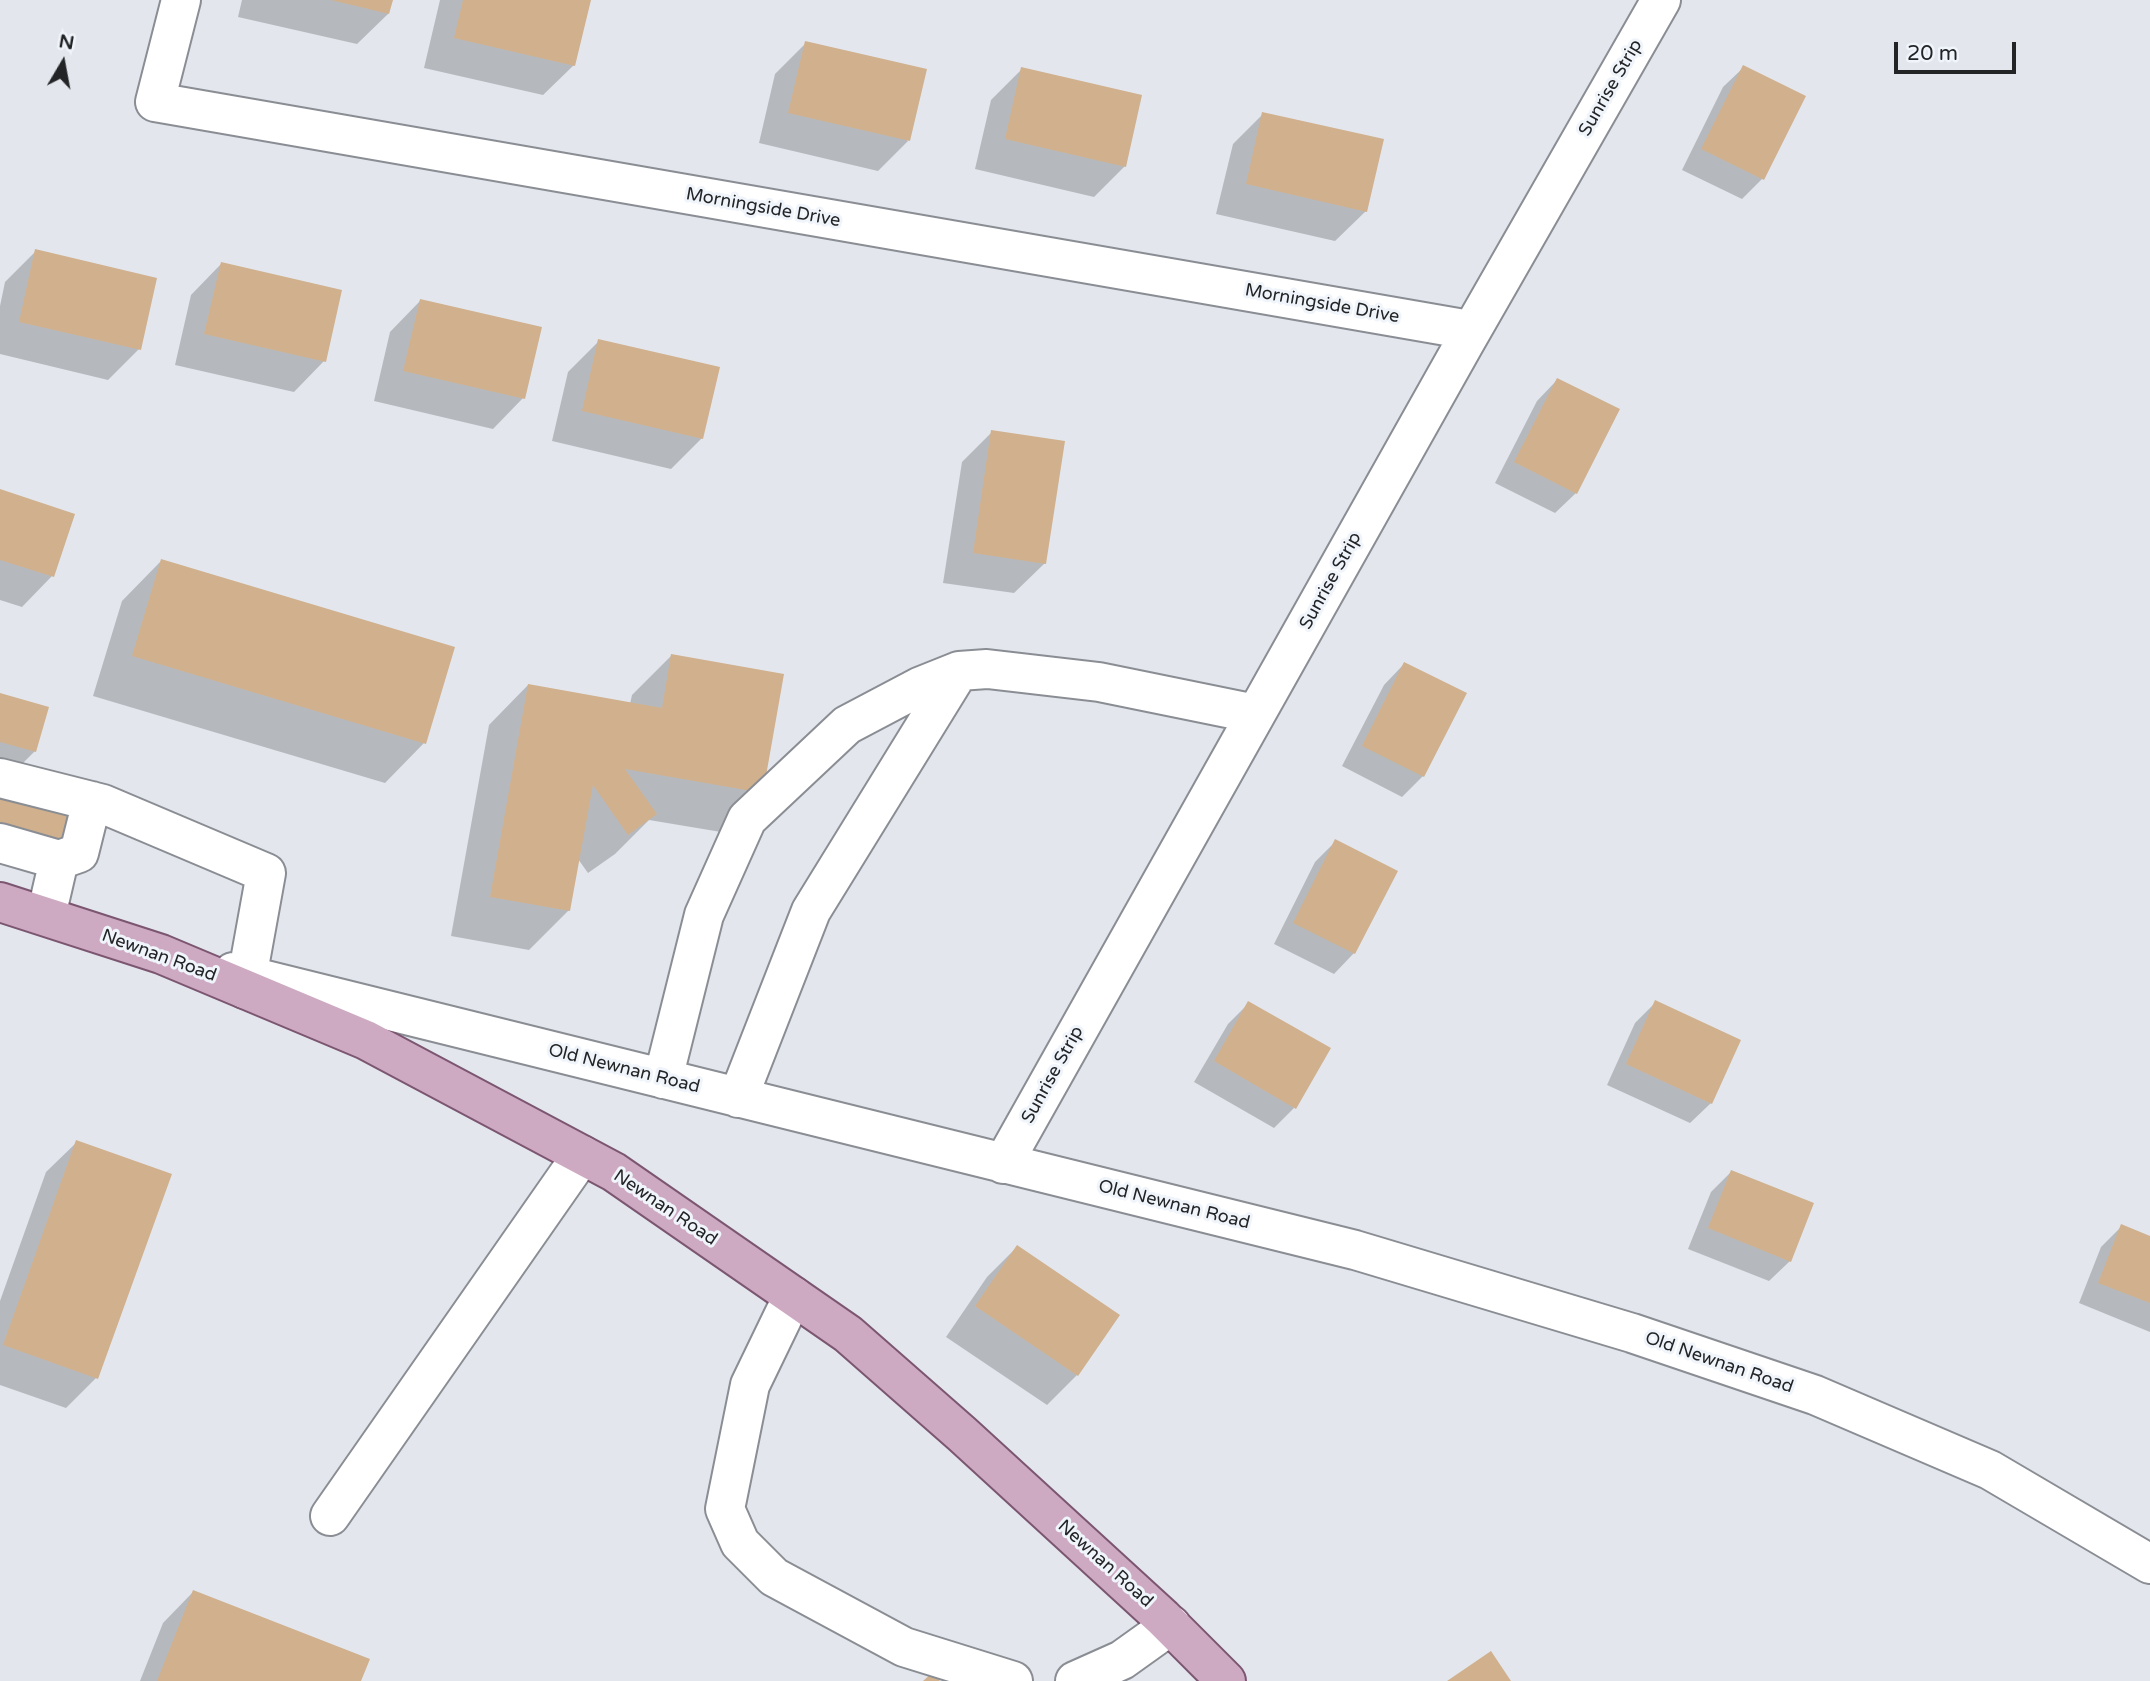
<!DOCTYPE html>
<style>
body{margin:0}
#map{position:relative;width:2150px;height:1681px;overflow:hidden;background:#e3e7ed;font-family:"Varela Round",sans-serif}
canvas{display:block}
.north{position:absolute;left:28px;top:28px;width:70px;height:70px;-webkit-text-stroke:5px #f0f4fb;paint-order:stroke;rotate:10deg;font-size:19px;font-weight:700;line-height:28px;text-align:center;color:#222426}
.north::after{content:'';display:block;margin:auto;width:24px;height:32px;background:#222426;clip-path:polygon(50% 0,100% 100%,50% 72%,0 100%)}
.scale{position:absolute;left:1894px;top:42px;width:122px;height:32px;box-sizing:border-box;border:4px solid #222426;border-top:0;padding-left:9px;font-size:21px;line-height:24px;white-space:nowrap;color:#222426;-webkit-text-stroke:5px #f0f4fb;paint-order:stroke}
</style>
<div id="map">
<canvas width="2150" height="1681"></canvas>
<div class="north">N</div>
<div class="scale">20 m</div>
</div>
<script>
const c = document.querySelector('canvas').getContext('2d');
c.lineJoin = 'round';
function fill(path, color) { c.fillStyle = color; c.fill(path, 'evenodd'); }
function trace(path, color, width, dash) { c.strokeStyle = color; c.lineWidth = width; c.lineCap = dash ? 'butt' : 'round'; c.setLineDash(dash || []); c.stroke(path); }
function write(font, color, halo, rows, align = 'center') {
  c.font = font + ' "Varela Round",sans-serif'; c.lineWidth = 6; c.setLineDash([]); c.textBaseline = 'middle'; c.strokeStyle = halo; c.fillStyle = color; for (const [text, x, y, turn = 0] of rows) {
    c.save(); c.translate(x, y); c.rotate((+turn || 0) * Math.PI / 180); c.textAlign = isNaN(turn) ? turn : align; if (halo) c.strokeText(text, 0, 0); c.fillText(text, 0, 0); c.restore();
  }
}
fill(new Path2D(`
 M242,0H391L388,14L357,44L238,17Z
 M440,0H589L574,65L543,95L424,68Z
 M806,43L908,141L878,171L759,143L775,74Z
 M1744,67L1804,97L1762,179L1742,199L1682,170L1723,87Z
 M1022,69L1125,166L1094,197L975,169L991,100Z
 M1263,114L1366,211L1335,241L1216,214L1233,144Z
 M36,251L139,349L108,380L0,354V306L5,282Z
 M221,264L324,361L294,392L175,365L191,295Z
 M420,301L523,398L493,429L374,401L390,332Z
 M599,341L702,438L671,469L552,441L568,372Z
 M1557,380L1576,493L1555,513L1495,483L1537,401Z
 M992,432L1045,563L1014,593L943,583L962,462Z
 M0,491L52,576L22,607L0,600Z
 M161,561L424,743L385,783L93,696L122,601Z
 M672,655L761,792L721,832L649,820L615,854L588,873L578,859L569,910L529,950L451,936L489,725L528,685L630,704L632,695Z
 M1404,664L1423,776L1402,797L1342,766L1384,685Z
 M0,695L35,751L0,786Z
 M1336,841L1354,953L1334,974L1274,944L1315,862Z
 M1656,1002L1711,1103L1690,1123L1607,1085L1635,1023Z
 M1249,1003L1294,1108L1274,1128L1194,1082L1228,1024Z
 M77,1142L96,1378L66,1408L0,1385V1301L46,1172Z
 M1731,1172L1790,1261L1769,1281L1688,1249L1711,1192Z
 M2122,1226L2150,1237V1332L2079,1303L2101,1247Z
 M1017,1247L1077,1375L1047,1405L946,1337L987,1277Z
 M193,1592L359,1681H140L163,1623Z`), '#0003');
fill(new Path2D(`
 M331,0H393L389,14Z
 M463,0H591L575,66L454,38Z
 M805,41L927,69L910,141L788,113Z
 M1743,65L1806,96L1764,180L1701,149Z
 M1021,67L1142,95L1126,167L1005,139Z
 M1262,112L1384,139L1367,212L1246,184Z
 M35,249L157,278L141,350L19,322Z
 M221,262L342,290L326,362L204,334Z
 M420,299L542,327L525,399L403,371Z
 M598,339L720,367L703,439L582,411Z
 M1557,378L1620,409L1577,494L1514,462Z
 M991,430L1065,441L1046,564L973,553Z
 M0,489L75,514L54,577L0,560Z
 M161,559L455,647L426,744L132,656Z
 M671,654L784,674L763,793L625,769L657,814L628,835L593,785L570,911L490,897L528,684L662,708Z
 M1404,662L1467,693L1424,777L1362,746Z
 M0,693L49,707L36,752L0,742Z
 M0,794L81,815L69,853L0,831Z
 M1335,839L1398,871L1355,954L1293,923Z
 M1655,1000L1741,1040L1712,1104L1626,1064Z
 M1248,1001L1331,1048L1296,1109L1214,1061Z
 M76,1140L172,1174L98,1379L3,1345Z
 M1731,1170L1814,1203L1791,1262L1708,1228Z
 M2121,1224L2150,1236V1303L2098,1283Z
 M1017,1245L1120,1315L1078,1376L975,1306Z
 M193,1590L370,1659L361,1681H157Z
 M1491,1651L1511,1681H1447Z
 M932,1673L940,1681H923Z`), '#d0b08d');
const minor = new Path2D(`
 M181,0L155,102L1458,328L1464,344
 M0,778L103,804L266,873L245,989
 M0,843L59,860L46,916
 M59,860L79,853L92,801
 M233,972L1355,1250L1632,1333L1815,1395L1990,1470L2150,1564
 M663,1079L704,915L747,819L847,725L919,687L959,671L987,669L1099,682L1256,714
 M738,1098L811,911L959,671
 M1003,1164L1464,344L1661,0
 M793,1296L750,1385L725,1509L740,1543L774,1577L904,1647L1013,1681
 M330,1516L582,1155
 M1075,1681L1122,1660L1171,1625`);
const major = new Path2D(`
 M0,902L161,954L366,1040L614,1172L848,1334L962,1434L1163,1618L1226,1681`);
trace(minor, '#8a8e94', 42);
trace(major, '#7c5671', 42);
trace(minor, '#fff', 38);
trace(major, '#cdaac2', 38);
write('18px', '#222426', '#f0f4fb', [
 ["Sunrise Strip",1611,88,-60],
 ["Morningside Drive",763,208,10],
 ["Morningside Drive",1322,304,10],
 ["Sunrise Strip",1331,581,-61],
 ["Newnan Road",159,956,20],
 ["Old Newnan Road",624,1069,14],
 ["Sunrise Strip",1053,1075,-61],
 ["Old Newnan Road",1174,1205,14],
 ["Newnan Road",665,1208,34],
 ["Old Newnan Road",1719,1363,19],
 ["Newnan Road",1105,1564,42]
]);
</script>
